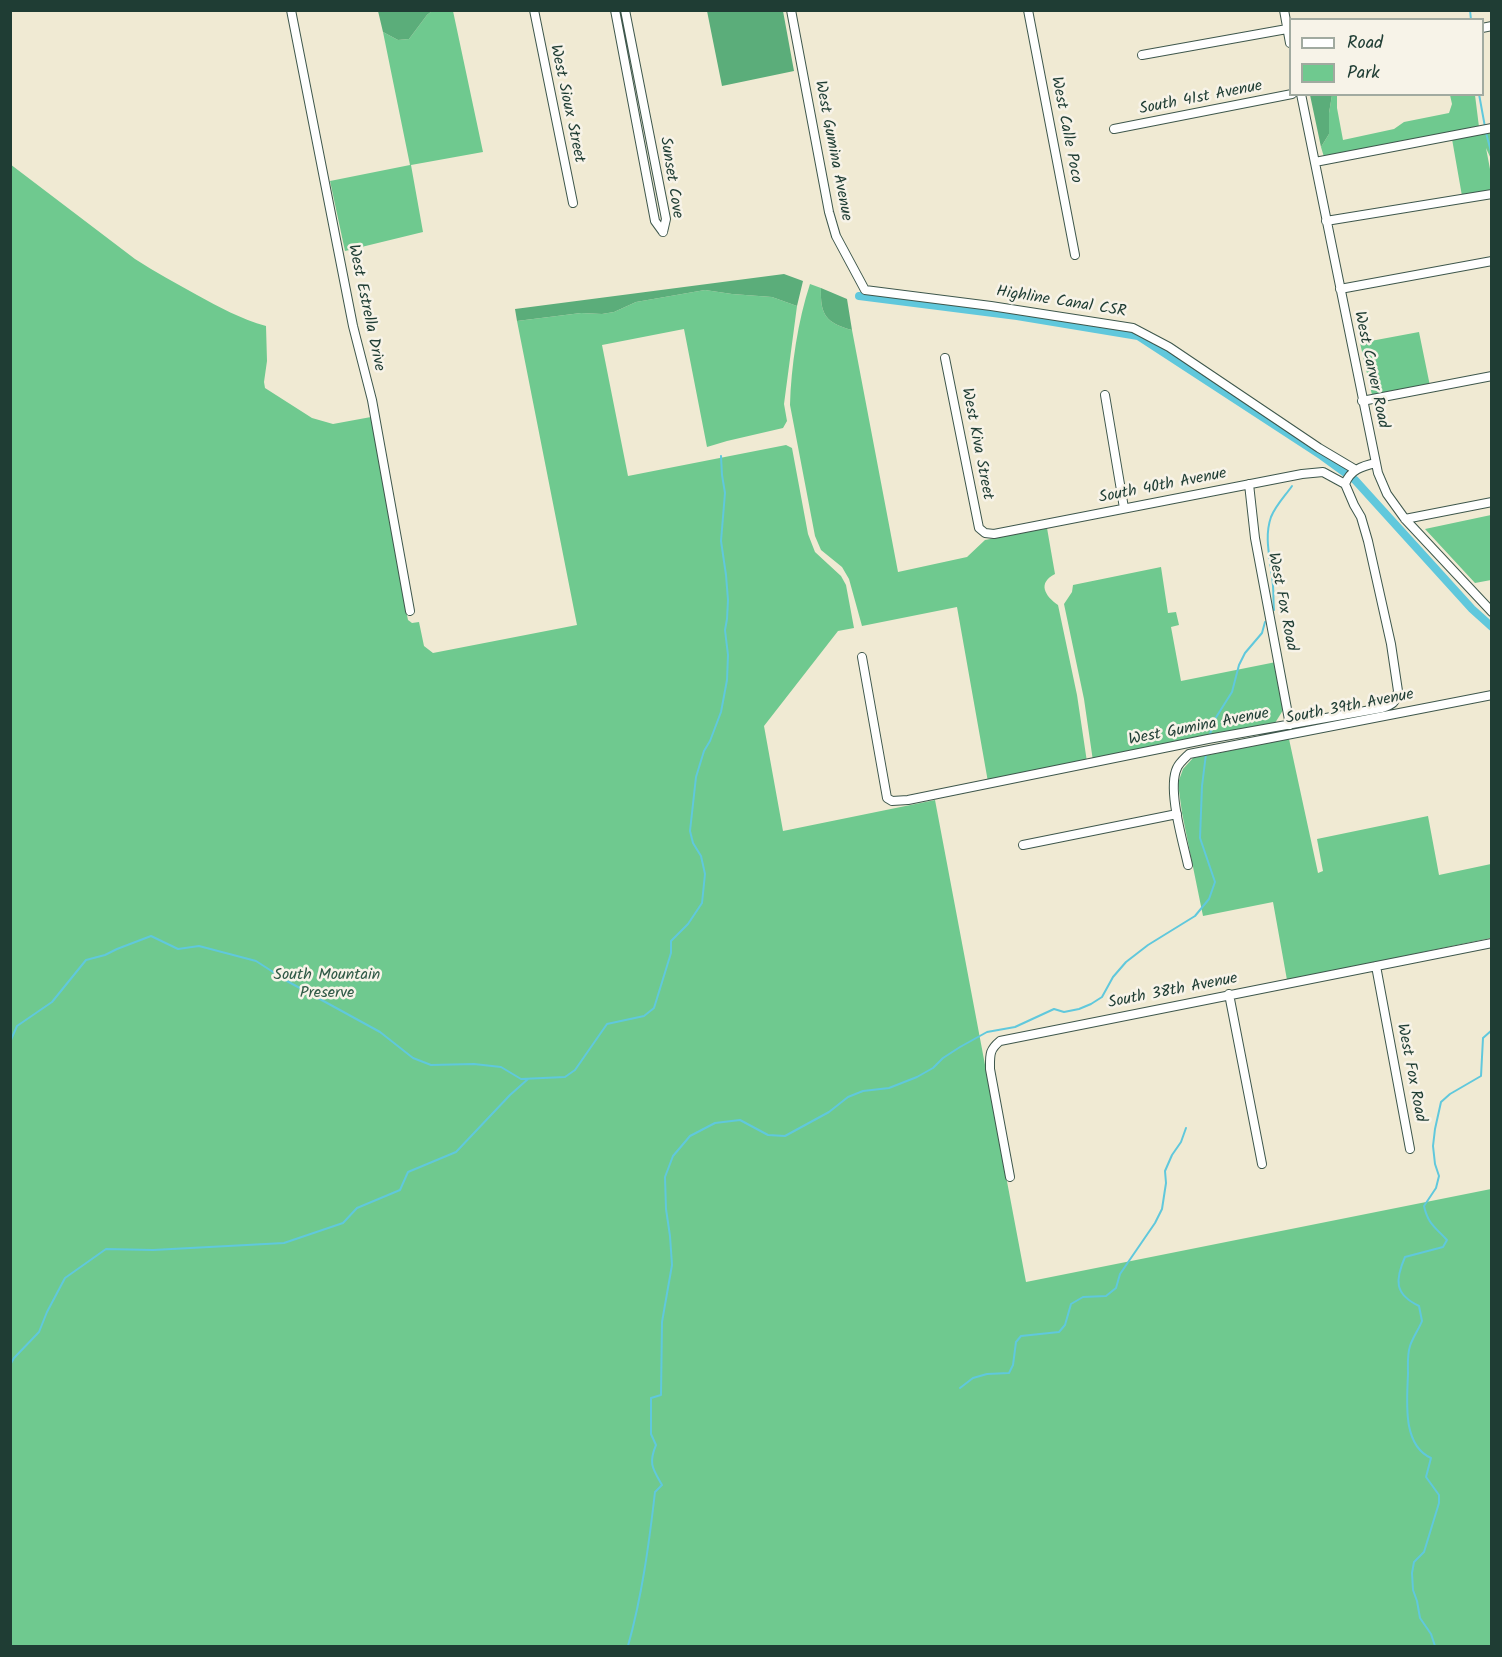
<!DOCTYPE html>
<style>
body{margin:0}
#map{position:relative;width:1502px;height:1657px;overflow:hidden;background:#f0ead3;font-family:Kalam,sans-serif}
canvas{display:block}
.frame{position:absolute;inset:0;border:12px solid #1f3d34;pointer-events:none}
.legend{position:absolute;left:1289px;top:18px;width:195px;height:78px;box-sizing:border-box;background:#f7f3e8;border:2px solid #a1aaa0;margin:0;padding:8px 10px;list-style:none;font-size:18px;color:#1f3d34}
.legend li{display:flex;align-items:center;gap:12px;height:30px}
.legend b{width:30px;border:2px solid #a1aaa0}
</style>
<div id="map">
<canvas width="1502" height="1657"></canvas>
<div class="frame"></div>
<ul class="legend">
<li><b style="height:8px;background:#fff"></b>Road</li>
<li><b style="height:16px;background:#6fc98f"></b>Park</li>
</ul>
</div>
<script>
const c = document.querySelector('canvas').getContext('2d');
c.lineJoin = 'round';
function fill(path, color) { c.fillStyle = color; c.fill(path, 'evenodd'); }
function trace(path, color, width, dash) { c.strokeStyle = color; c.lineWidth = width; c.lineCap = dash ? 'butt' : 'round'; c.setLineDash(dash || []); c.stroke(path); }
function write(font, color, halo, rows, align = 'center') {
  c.font = font + ' Kalam,sans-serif'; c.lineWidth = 5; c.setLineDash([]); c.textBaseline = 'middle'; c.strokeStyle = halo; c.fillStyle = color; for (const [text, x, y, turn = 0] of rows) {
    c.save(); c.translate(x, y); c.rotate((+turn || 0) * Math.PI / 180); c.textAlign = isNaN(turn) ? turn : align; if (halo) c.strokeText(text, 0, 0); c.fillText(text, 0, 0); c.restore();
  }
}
fill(new Path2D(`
 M432,11H453L483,152L411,165L423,232L345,251L330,181L410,165L383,32L398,40L409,39L427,15Z
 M1332,95H1337V108L1343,140L1394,129L1404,122L1449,113L1452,104L1450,95H1475L1479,127L1324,157L1321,147L1329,134V113Z
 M1491,132V159L1486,148L1490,169L1491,170V192L1462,196L1452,139Z
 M10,164L135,259C155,272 176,283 197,295C219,307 241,319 266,326L267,361L264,382L265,388L312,418L333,424L371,417L405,589V605L408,620L412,623L419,622L424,646L433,653L577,625L517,321L581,313L602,314L614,312L636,302L705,290L732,294L772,297L797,306L784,404L787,421L783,428L727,441L707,447L684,329L602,345L628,476L786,445L792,448L808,534L815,552L841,576L846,585L854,628L838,631L764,726L783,831L935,800L1026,1282L1491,1189V1646H11Z
 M810,284L821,288C820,315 826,323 852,330L898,572L967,557L985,540L1047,528L1055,574C1037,583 1045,596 1058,605L1077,695L1087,762L988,782L957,607L862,626L849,579L842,567L821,550L815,536L790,405C791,367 798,320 810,284Z
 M1419,332L1430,386L1372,395L1360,343Z
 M1491,515V580L1475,583L1425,529Z
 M1161,567L1168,613L1176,612L1179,625L1171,627L1181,681L1276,662L1285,707L1275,723L1093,761L1084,699L1064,604L1072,592L1073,585Z
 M1289,739L1318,873L1323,871L1317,839L1428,816L1439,875L1491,864V938L1287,980L1273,902L1203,916L1182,813L1178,783L1183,769L1193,758Z`), '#6fc98f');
fill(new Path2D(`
 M378,11V10L432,11L427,15L409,39L398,40L383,32Z
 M707,11H783L794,71L722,86Z
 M1310,95H1332L1329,113V134L1321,147Z
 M784,274L803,281L797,306L772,297L732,294L705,290L636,302L614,312L602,314L581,313L517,321L515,309Z
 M821,288L847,299L852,330C826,323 820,315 821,288Z`), '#5bad7a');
trace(new Path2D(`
 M1470,10L1471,20
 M1479,94L1485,127
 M1486,133L1492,155
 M1274,610C1273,599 1274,588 1272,577C1270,557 1264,537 1271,517C1276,505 1285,496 1292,486
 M1209,737L1215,719L1232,692L1239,665L1245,653L1262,633L1265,622
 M10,1042L17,1026L52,1002L86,960L105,955L117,949L151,936L178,949L199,946L256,961L287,981L380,1032L413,1058L431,1065L474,1064L501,1067L521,1079L565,1077L575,1070L607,1024L644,1016L654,1008L671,953V941L688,924L702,903L705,874L701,856L693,843L690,831L696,777L704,751L710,741L721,712L727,680L728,655L725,630L727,619L728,600L726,575L721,541L725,493L722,475L721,456
 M10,1365L14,1358L39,1332L47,1312L65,1278L106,1249L153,1250L284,1243L343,1223L357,1208L400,1190L408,1172L456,1152L510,1095L528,1079
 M960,1388L973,1378L987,1374L1009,1373L1013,1365L1016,1342L1021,1336L1059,1332L1065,1325L1071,1304L1083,1297L1106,1296L1116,1288L1120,1274L1155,1223L1162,1209L1166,1183L1165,1171L1172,1155L1181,1142L1186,1128
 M628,1646C642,1596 649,1544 655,1492L662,1485C653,1469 648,1464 656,1445L651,1434V1398L661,1395L662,1322L672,1265L670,1236L666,1209L665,1177L673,1156L690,1136L715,1123L740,1120L768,1135L785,1136L829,1112L848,1097L863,1091L889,1088L917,1077L933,1068L943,1058L960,1047L987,1032L1015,1027L1054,1009L1064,1012L1079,1009L1091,1004L1102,997L1113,977L1126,962L1148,945L1195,916L1209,899L1215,882L1200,838L1202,786L1206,754
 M1435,1646L1431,1634L1420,1618L1417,1601L1413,1590L1412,1573L1414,1562L1424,1552L1439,1503V1495L1426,1477L1431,1458C1402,1445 1407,1401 1408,1374C1408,1365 1407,1355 1410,1346C1413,1337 1419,1329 1422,1321L1419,1306C1394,1294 1395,1280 1405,1257L1443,1247L1447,1240C1435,1227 1428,1224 1424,1206L1436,1188L1439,1176L1435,1164L1433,1146L1435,1129L1441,1102L1450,1094L1481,1076L1483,1038L1492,1030`), '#60c8dc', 2);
trace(new Path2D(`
 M859,296L1017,316L1138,336L1322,456L1355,480L1472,609L1492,627`), '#60c8dc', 8);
const minor = new Path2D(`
 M291,10L353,326L372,400L410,611
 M534,10L573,203
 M615,10L655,221L663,232
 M625,10L666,219L663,232
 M791,10L829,212L836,236L865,290L991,306L1133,328L1169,347L1319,448L1356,470
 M1028,10L1075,255
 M1284,10L1290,43
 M1482,28L1492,26
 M1142,55L1287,29
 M1301,94L1378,473L1387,494L1405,519L1492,612
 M1114,129L1292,94
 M1315,162L1492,128
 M1326,221L1492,194
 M1340,289L1492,261
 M945,358L979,528L985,533L994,534L1302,474L1323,472L1345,484
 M1105,395L1124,508
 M1362,401L1492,376
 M1249,484L1255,538L1290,725
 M1405,519L1492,502
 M862,657L887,798L892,801L908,800L1208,739L1382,708C1394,704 1395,703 1398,691L1391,644L1368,541L1361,517L1354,505L1345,484C1350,470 1362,466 1376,463
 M1023,845L1177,814
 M1188,865C1183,842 1167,789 1177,768C1179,763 1185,758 1189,754L1492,695
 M1376,966L1410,1149
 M1229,994L1262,1164
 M1010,1177L990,1069C990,1055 989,1050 1000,1041L1492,943`);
trace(minor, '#3e574c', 10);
trace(minor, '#fff', 8);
write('16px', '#1f3d34', '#f7f3e8', [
 ["South 41st Avenue",1201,99,-11],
 ["West Sioux Street",566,104,78],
 ["West Calle Poco",1065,130,79],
 ["West Gumina Avenue",832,151,79],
 ["Sunset Cove",670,178,81],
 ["Highline Canal CSR",1061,303,9],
 ["West Estrella Drive",365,308,78],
 ["West Carver Road",1370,370,78],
 ["West Kiva Street",976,444,79],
 ["South 40th Avenue",1163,487,-11],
 ["West Fox Road",1281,602,79],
 ["South 39th Avenue",1350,708,-11],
 ["West Gumina Avenue",1199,728,-11],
 ["South 38th Avenue",1173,992,-11],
 ["West Fox Road",1410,1073,79]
]);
write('16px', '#2f5946', '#f7f3e8', [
 ["South Mountain",327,976],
 ["Preserve",327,994]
]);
</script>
